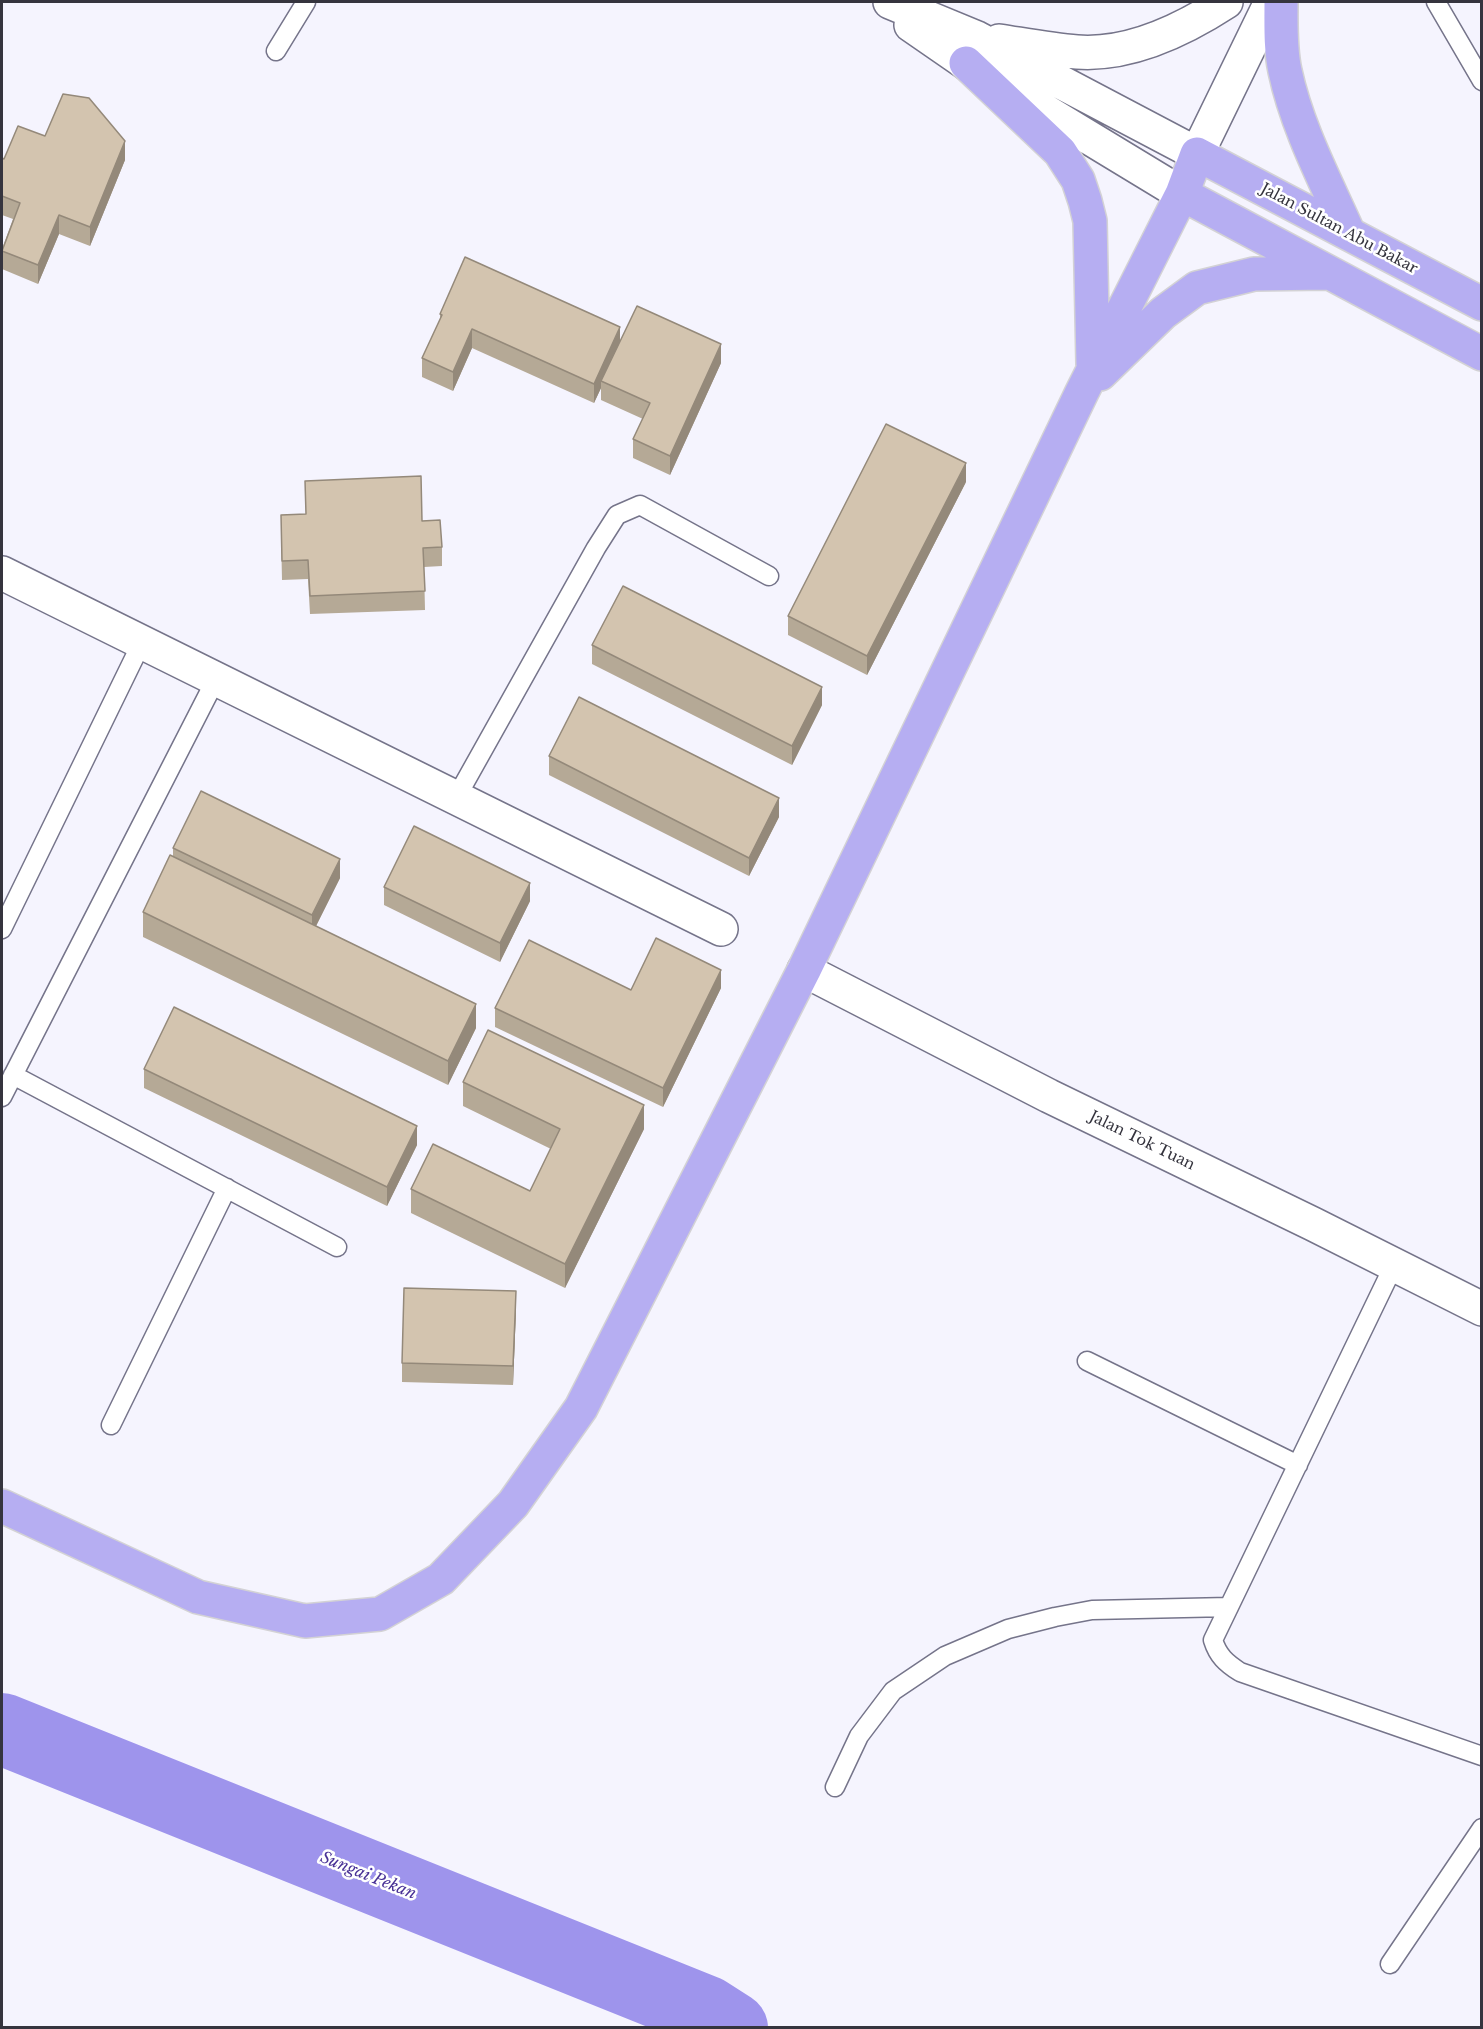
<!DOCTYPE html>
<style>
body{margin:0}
#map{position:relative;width:1483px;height:2029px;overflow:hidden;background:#f5f4fe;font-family:"Libre Baskerville",serif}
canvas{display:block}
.frame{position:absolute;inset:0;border:3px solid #35343e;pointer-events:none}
</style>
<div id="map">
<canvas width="1483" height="2029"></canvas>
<div class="frame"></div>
</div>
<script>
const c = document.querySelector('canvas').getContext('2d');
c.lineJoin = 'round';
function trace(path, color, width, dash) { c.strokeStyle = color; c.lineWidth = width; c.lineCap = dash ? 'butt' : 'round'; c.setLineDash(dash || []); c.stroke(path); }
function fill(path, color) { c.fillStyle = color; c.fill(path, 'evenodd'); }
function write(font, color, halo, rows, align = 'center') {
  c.font = font + ' "Libre Baskerville",serif'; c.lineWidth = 5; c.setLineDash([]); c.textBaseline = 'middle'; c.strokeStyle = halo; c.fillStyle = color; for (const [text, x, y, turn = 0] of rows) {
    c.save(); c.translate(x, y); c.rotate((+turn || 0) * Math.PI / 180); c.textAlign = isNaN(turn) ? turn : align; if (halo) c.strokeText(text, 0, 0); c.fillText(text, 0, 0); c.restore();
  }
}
trace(new Path2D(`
 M2,1729L707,2012L732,2028`), '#9e94ec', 72);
const service = new Path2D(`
 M1436,2L1482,81
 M276,51L306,2
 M456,798L596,548L617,515L640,505L769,576
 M2,929L142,642
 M13,1075L337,1247
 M2,1097L216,679
 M1394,1265L1213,1640C1218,1656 1226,1663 1240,1672L1482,1756
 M1087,1361L1298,1465
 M111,1425L227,1188
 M835,1787L859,1736L893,1691L945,1656L1008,1629L1055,1617L1092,1610L1229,1607
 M1390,1964L1482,1828`);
const minor = new Path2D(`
 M2,573L721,929
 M804,970L1049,1096L1313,1224L1482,1309`);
const tertiary = new Path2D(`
 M890,2L977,38L1197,154L1271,2
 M911,25L966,63L1182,194
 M999,41C1025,45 1051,50 1077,52C1130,56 1183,30 1226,2`);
const trunk = new Path2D(`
 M1281,2C1281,25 1280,48 1285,71C1297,128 1326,182 1349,234
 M966,63L1060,152L1078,180L1085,201L1090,221L1093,364
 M1182,194L1482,354
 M1100,374L1163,313L1197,288L1254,274L1326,273
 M2,1506L198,1597L305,1621L380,1614L441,1579L513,1504L581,1408L804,970L1082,392L1182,194L1197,154L1482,304`);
trace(service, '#75748a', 21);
trace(minor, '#75748a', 36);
trace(tertiary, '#75748a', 36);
trace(trunk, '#d3d2d5', 36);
trace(service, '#fff', 18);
trace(minor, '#fff', 33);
trace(tertiary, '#fff', 33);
trace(trunk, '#b6aef2', 33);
fill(new Path2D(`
 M45,136L125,160L90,246L59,234L38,284L2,269V249L13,219L2,215V158L4,159Z
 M440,314L620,340L721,363L670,475L633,458V439L643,419L601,400V388L594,403L472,348L453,391L422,377V358L440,320Z
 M305,481L422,521L442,547V566L424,567L425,610L310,614L308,579L282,580L281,533V515L306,514Z
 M966,482L867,675L788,635V616Z
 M592,645L822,705L792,765L592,664Z
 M549,756L779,817L749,876L549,775Z
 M173,848L340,878L316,926L476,1028L448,1085L143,937V912L173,857Z
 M384,887L530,901L500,962L384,905Z
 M721,988L663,1107L495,1027V1008Z
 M144,1069L417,1145L387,1206L144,1088Z
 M463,1082L644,1129L565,1288L411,1213V1189L530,1191L551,1149L463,1106Z
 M516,1309L513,1385L402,1382V1363Z`), '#b5a996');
fill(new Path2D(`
 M125,141V160L90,246V227Z
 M59,215V234L38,284V265Z
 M620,327V346L601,381V388L594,403V384Z
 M472,329V348L453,391V372Z
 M721,344V363L670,475V456Z
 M966,463V482L867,675V656Z
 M822,687V705L792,765V746Z
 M779,798V817L749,876V858Z
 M340,859V878L312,934V915Z
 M530,883V901L500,962V943Z
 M721,970V988L663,1107V1088Z
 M476,1004V1028L448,1085V1061Z
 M644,1105V1129L565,1288V1264Z
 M417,1126V1145L387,1206V1187Z
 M516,1291V1309L513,1385V1366Z`), '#94897a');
const building = new Path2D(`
 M63,94L89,98L125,141L90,227L59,215L38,265L2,251L20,203L2,196V158L4,159L18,126L45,136Z
 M465,257L620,327L594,384L472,329L453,372L422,358L442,315L440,314Z
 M637,306L721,344L670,456L633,439L650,403L601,381Z
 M886,424L966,463L867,656L788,616Z
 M421,476L422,521L440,520L442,547L423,548L425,591L310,596L308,560L282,561L281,515L306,514L305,481Z
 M623,586L822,687L792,746L592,645Z
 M579,697L779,798L749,858L549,756Z
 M201,791L340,859L312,915L173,848Z
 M414,826L530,883L500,943L384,887Z
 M170,855L476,1004L448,1061L143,912Z
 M656,938L721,970L663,1088L495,1008L529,940L631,990Z
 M174,1007L417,1126L387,1187L144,1069Z
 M488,1030L644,1105L565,1264L411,1189L433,1144L530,1191L560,1129L463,1082Z
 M404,1288L516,1291L513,1366L402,1363Z`);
fill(building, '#d3c4af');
trace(building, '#94897a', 1.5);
write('15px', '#35343e', '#fff', [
 ["Jalan Sultan Abu Bakar",1339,229,28],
 ["Jalan Tok Tuan",1142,1141,26]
]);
write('italic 16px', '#493296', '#fff', [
 ["Sungai Pekan",368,1876,22]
]);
</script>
